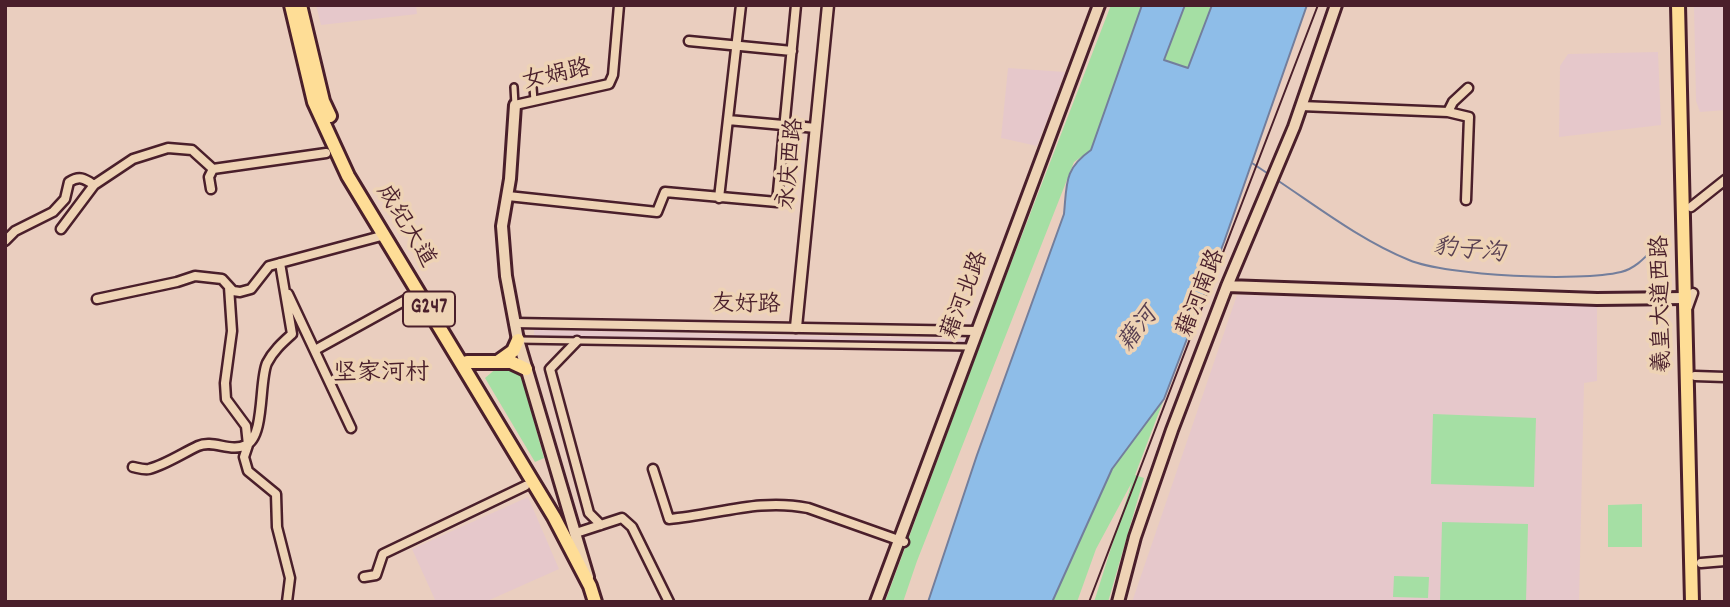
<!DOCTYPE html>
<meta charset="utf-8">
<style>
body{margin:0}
#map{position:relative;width:1730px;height:607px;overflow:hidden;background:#eacebf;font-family:Dekko,sans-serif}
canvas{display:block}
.frame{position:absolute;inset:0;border:7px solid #4a1f2b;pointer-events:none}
</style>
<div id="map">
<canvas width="1730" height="607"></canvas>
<div class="frame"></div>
</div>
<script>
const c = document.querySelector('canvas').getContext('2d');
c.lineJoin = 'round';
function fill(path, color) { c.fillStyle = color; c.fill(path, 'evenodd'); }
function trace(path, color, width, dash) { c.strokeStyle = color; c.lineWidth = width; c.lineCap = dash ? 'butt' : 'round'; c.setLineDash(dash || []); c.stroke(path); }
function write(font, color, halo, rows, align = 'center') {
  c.font = font + ' Dekko,"LXGW WenKai TC",sans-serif'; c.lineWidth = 7; c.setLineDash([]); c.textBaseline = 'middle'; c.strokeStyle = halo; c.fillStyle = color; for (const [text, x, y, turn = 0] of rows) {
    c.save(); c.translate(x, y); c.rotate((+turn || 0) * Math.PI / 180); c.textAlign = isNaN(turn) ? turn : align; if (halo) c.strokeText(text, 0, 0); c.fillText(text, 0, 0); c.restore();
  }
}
fill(new Path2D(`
 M316,5H416L417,14L321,25Z
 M1694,5H1725V110L1700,112L1696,101Z
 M1658,52L1661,125L1559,137L1560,66L1568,54Z
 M1008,68L1065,72L1037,146L1001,138Z
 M1237,295L1597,306V381L1584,383L1579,602H1132Z
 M534,330L966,339V352L534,344Z
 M528,497L559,569L485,602H436L412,549Z`), '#e6c8cb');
fill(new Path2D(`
 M1111,5H1142L1091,150L1074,162L917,561L903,602H885L993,310Z
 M1185,5H1212L1189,68L1164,61Z
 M508,365L520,370L544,458L535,462L485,378L498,367Z
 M1164,399L1135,475L1144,478L1108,602H1094L1132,482L1096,549L1077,602H1052L1112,469Z
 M1433,414L1536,418L1534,487L1431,484Z
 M1642,504V547H1608V505Z
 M1442,522L1528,524L1526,602H1440Z
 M1394,576L1429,577L1428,598L1393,597Z`), '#a5dfa4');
const water = new Path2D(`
 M1142,5H1185L1164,60L1188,68L1212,5H1307L1224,242L1164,399L1112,469L1053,600L1052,602H928L977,455L1064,214C1067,183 1064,169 1091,150Z`);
fill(water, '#8ebde8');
trace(water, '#737e9c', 2);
trace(new Path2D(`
 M1252,163L1270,175
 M1277,180C1319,208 1362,241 1409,260C1447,276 1580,282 1621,272C1637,268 1647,255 1658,244`), '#737e9c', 2);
const pedestrian = new Path2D(`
 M514,87L515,105
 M533,87L534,101
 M518,340L970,347`);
const minor = new Path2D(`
 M689,41L792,51
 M515,105L609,84L613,75L619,5
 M1301,106L1448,112L1469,117L1466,200
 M1448,112L1453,102L1468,88
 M728,120L816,128
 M211,189L209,177L213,169L326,153
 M508,196L657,212L665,192L777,202L796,5
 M719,198L741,5
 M1691,207L1725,180
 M61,229L94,185L133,159L168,148L192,150L213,169
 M5,241L15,231L53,212L65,199L69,182C80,175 85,179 94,185
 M229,287L232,331L225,383L226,399L246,426L248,445L244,457L248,471L276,494L277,527L290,578L287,602
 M288,294L351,428
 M97,299L177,282L195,276L222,279L233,291L240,292L251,289L269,266L385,235
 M1688,307L1693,293
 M514,323L976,331
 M577,341L550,369L589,513L601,525
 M315,350L411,297
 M1695,376L1725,377
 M133,467C138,468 144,470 149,469C165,465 183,453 198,446C213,439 231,453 246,445C265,437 259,380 267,363C273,351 282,343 292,334L280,263
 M653,469L669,519C717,515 759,498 808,508L904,542
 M576,533L622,518L632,527L669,602
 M1701,563L1725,561
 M364,577L376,575L383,554L525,486`);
const tertiary = new Path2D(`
 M796,327L828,5`);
const secondary = new Path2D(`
 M515,105L510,179L502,226L506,276L518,340L588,577
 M1227,286L1597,299L1685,298
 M876,602L1099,5
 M1118,602L1135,537L1172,430L1227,286L1294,127L1336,5`);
const primary = new Path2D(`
 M1678,5L1692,602`);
const trunk = new Path2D(`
 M291,5L314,102L348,176L554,517L590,586L595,602
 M300,5L323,101L330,116
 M499,361L513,351L518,340
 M467,362H511L526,369`);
trace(pedestrian, '#4a1f2b', 10);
trace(minor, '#4a1f2b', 13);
trace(tertiary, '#4a1f2b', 15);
trace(secondary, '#4a1f2b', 16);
trace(primary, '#4a1f2b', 18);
trace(trunk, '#4a1f2b', 18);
trace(pedestrian, '#eed3b5', 5);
trace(minor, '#eed3b5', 8);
trace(tertiary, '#eed3b5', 10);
trace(secondary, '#eed3b5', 10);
trace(primary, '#fedd96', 12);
trace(trunk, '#fedd96', 12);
trace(new Path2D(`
 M1089,602L1318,5`), '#4a1f2b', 2);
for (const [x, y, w] of [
 [429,309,52]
]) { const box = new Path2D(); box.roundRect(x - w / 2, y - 17.5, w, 35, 5); c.fillStyle = '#eed3b5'; c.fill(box); trace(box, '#4a1f2b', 2); }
write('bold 21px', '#4a1f2b', null, [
 ["G247",429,309]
]);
write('23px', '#4a1f2b', '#eed3b5', [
 ["女娲路",557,77,-12],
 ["永庆西路",793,164,-84],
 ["成纪大道",404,227,59],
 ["藉河南路",1203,294,-68],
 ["藉河北路",967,296,-69],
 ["羲皇大道西路",1664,304,-91],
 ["友好路",746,307,1]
]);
write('italic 24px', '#583f51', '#eed3b5', [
 ["豹子沟",1469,253,6],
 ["藉河",1140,331,-52]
]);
write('24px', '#4a1f2b', '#eed3b5', [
 ["坚家河村",381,376]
]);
</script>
